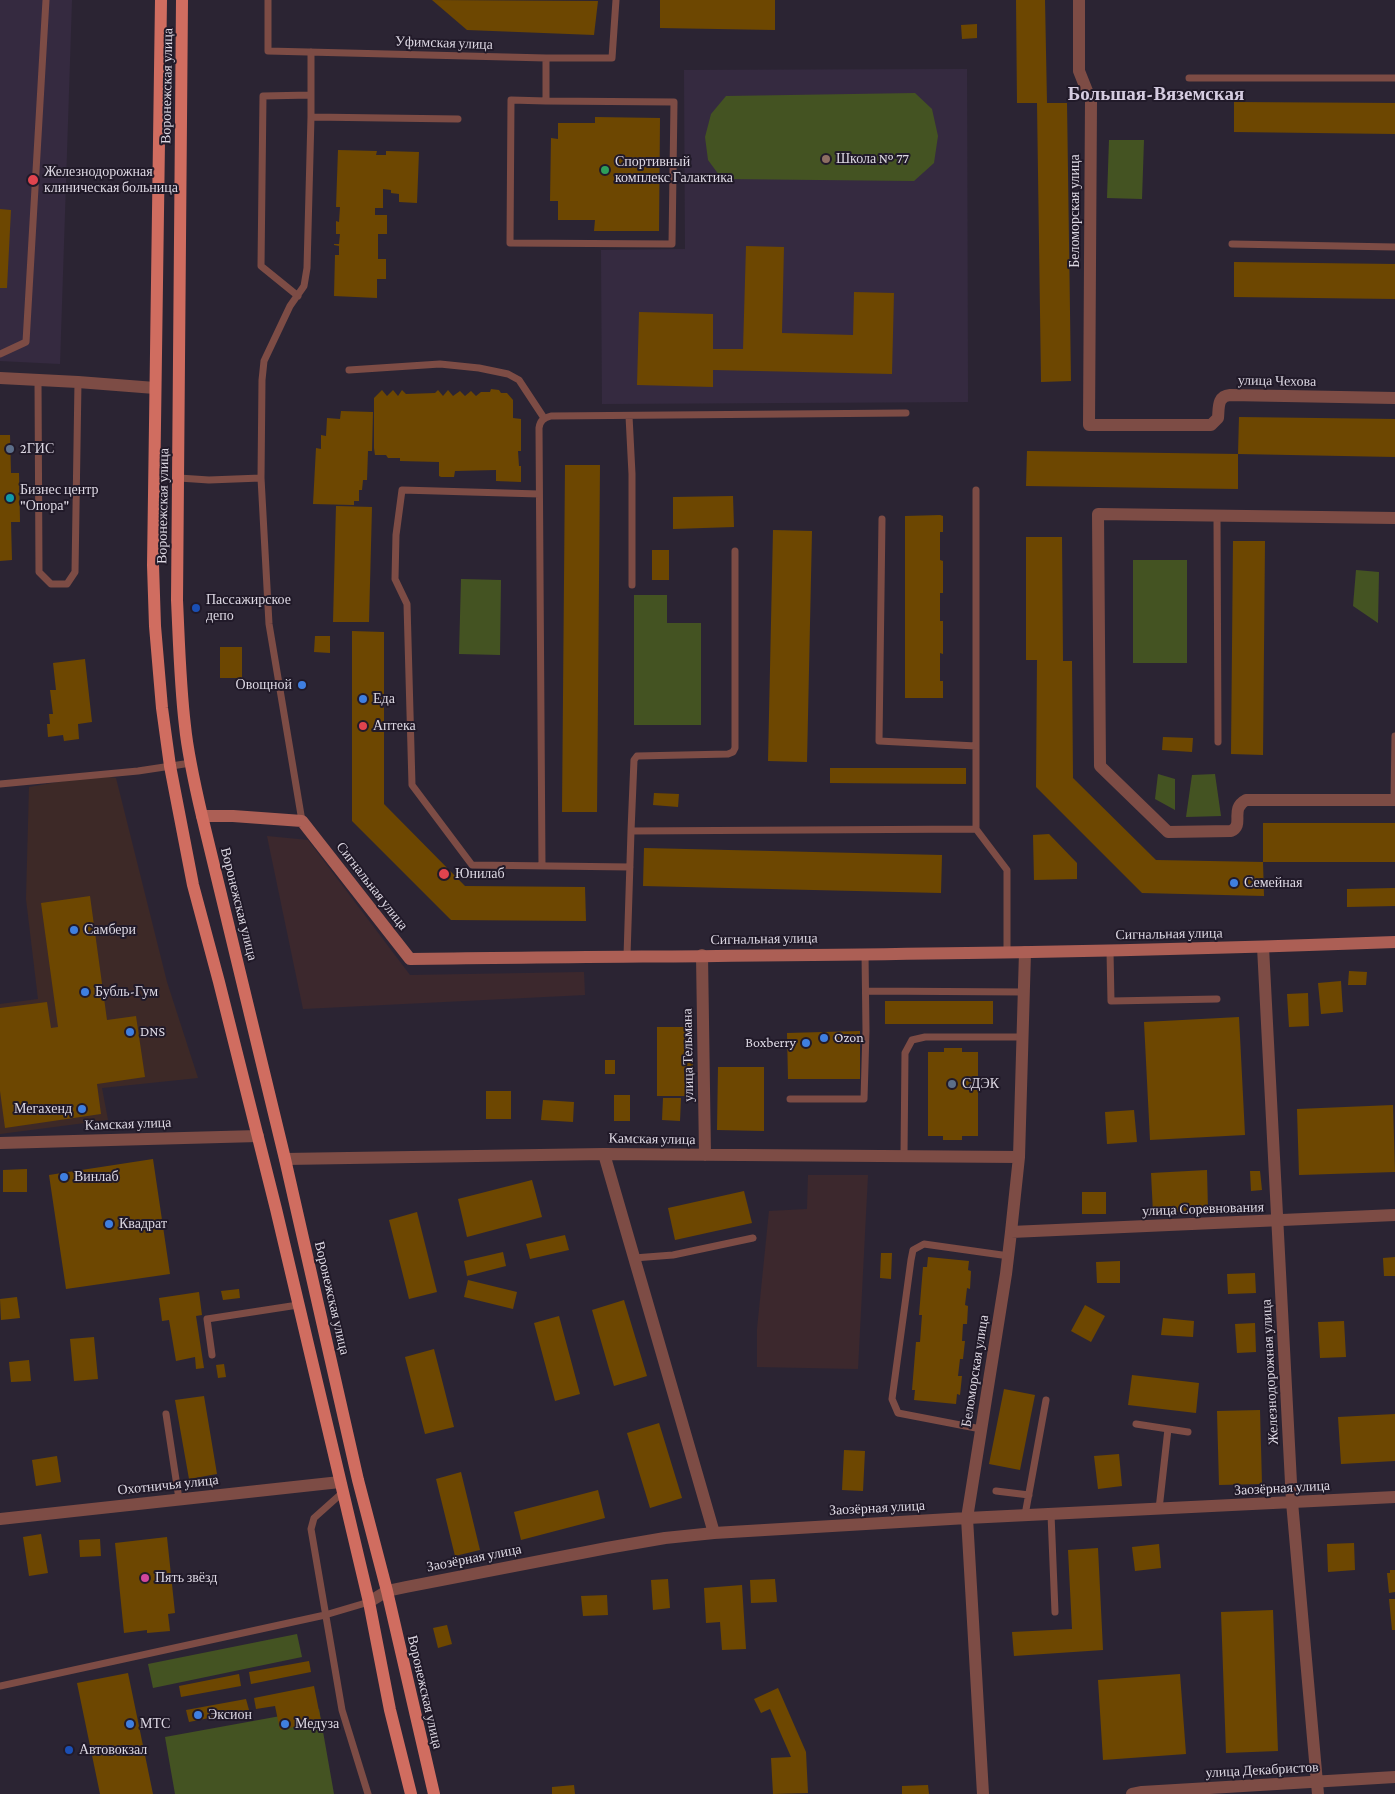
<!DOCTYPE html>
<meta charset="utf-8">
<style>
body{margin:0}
canvas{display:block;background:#2b2433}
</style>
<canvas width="1395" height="1794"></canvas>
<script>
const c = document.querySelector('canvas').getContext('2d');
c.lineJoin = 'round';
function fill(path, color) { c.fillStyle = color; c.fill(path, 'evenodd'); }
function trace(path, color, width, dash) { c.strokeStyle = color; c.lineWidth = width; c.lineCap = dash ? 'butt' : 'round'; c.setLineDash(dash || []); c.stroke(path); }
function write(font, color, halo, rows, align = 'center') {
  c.font = font + ' "Crimson Pro",serif'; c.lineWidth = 4; c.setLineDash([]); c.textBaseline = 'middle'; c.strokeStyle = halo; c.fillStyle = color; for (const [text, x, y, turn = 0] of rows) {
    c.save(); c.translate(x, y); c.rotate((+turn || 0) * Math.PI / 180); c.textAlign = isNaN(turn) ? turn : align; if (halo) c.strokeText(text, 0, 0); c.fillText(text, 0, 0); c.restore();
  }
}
fill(new Path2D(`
 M98,775L116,778L167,982L198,1078L102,1088L108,1120L0,1134V1004L38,999L26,899L29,787Z`), '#3d2927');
fill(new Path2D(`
 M267,836L308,840L410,975L584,972L585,995L303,1009Z
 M808,1175H868L858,1369L757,1367V1329L769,1211L807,1209Z`), '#3c282d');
fill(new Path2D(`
 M0,0H72L60,364L0,361Z
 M967,69L968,402L602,404L601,250L685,249L684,70Z`), '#352a40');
fill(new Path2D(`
 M915,93L932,109L938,136L934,163L914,181L722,179L708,160L705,137L711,114L726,96Z
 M1109,140H1144L1142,199L1107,198Z
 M1133,560H1187V663H1133Z
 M1356,570L1379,572L1378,623L1353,606Z
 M461,579L501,580L500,655L459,654Z
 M634,595H667V623H701V725H634Z
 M1158,774L1175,779V810L1155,799Z
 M1215,774L1221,816L1186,817L1192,775Z
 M297,1634L302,1657L153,1688L148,1664Z
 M319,1709L334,1794H175L165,1737Z`), '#445322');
fill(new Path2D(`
 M432,0L598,1L594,35L467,30Z
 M660,0H775V30L660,28Z
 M1016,0H1045L1047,103H1067L1071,381L1041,382L1037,103H1017Z
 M977,24V38L962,39L961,25Z
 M1234,102L1395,103V134L1234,132Z
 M595,117L660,118L659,231H594L595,220H558V201H550L551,138L558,139V123H595Z
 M338,150L377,151L376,155H386V151L419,152L417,203L399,202V194L391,193V190L383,189V208H375V215H387V234H378V259H386V279H377V298L334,296L335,255H339V246L334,245V244H339L340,234H336V221L339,222L340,207H336Z
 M0,209L11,210L7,288H0Z
 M746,246L784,247L782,333L853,335L854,292L894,293L892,374L713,370V387L637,385L639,312L713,314V349H743Z
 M1234,262L1395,264V299L1234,297Z
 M491,389L499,390L501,393H507L513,400V418L521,419V451H518L519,466H521V482L496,481V470L455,471L454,477H441L439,476V462L400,461V458H388L386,455H375L374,448V398L382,390L387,396L393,390L398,396L402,390L406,394L435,393L438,390L443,396L448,390L453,396L460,391L465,396L471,391L476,396L481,392H490Z
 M341,411L373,412L372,451H368L367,480H363L362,490H359V501H354V505L313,504L316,448L321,449V435L326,436L327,418L340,419Z
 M1239,417L1395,419V457L1238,454Z
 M0,435H10L11,473H19L20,522H11L12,560L0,561Z
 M1027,451L1238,454V489L1026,486Z
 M565,465H600L597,812H562Z
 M733,496L734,527L673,529V497Z
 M336,506L372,507L369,622H333Z
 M940,515L943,516V532H940V560L943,561V593H940V621H943V654L940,653V681H943V698H905V516Z
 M773,530L812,531L807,762L768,761Z
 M1026,537H1062L1063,661H1072L1073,778L1156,860L1263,862V823H1395V862H1263L1264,896L1142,893L1036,787L1037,660H1026Z
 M1233,541H1265L1263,755L1231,754Z
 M652,550H669V580H652Z
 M352,631L384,632V804L465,886L585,887L586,921L451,920L352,821Z
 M315,636H330V653L314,652Z
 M220,647H242V678H220Z
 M85,659L92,722L78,724L79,739L64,741L63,735L48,737L47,724H50L49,714H53L50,690H56L53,663Z
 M1163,737L1193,738L1192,752L1162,750Z
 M830,768H966V784L830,783Z
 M654,793L679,794L678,807L653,805Z
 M1049,834L1077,863V879L1034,880L1033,835Z
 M644,848L942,855L941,893L643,886Z
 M1395,888V906L1347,907V889Z
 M90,896L107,1020L136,1016L145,1077L97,1084L101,1114L5,1128L0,1091V1008L47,1002L51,1028L58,1027L41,903Z
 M1349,971L1367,972L1366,985H1348Z
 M1341,981L1343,1012L1321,1014L1318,983Z
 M1308,993L1309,1026L1289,1027L1287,994Z
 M885,1001H993V1024H885Z
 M1239,1017L1245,1135L1150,1140L1144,1022Z
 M657,1027H693V1096H657Z
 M860,1031V1079H788L787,1033Z
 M944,1048H962V1052H978V1136H962V1140H943V1136H928V1052H944Z
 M605,1060H615V1074H605Z
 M718,1067H764V1131L717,1130Z
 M486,1091H511V1119H486Z
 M614,1095H630V1121H614Z
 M663,1098H681L680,1121L662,1120Z
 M543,1100L574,1102L573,1122L541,1120Z
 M1393,1105L1395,1172L1299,1175L1297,1109Z
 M1134,1110L1137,1142L1107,1144L1105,1112Z
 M153,1159L170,1274L66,1289L49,1175Z
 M27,1169V1192H3V1170Z
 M1207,1170L1208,1210L1153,1213L1151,1173Z
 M1250,1171H1260L1262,1190L1251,1191Z
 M532,1180L542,1217L467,1237L458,1199Z
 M744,1191L752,1223L675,1240L668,1208Z
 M1082,1192H1106V1214H1082Z
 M417,1212L437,1292L409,1299L389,1220Z
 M565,1235L569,1250L530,1259L526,1244Z
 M503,1252L506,1266L467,1276L464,1261Z
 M881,1253H892L891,1279L880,1278Z
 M928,1257L969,1261L968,1270L971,1271L970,1289L967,1288L965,1305L968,1306L967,1324H963L962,1341H965L963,1359H960L958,1376H962L960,1395L957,1394L956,1404L914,1400L915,1390H912L916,1342H920L922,1315H919L923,1267H927Z
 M1395,1257V1276H1384L1383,1258Z
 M1120,1261V1283H1097L1096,1262Z
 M1255,1273L1256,1293L1228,1294L1227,1274Z
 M468,1280L517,1292L513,1309L464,1297Z
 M239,1289L240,1298L223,1300L221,1291Z
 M199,1292L202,1315L196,1316L204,1368L196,1369L195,1357L176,1361L169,1320L162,1321L159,1298Z
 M17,1297L20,1318L1,1320L0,1299Z
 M624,1300L647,1376L614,1386L592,1310Z
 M1085,1305L1105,1316L1091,1342L1071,1331Z
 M559,1316L580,1394L555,1401L534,1323Z
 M1163,1318L1194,1321L1193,1337L1161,1335Z
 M1344,1321L1346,1357L1320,1358L1318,1322Z
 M1255,1323L1256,1352L1237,1353L1235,1324Z
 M94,1337L98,1379L74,1381L70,1339Z
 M434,1349L454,1427L425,1434L405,1357Z
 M29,1360L31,1381L11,1382L9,1362Z
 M224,1364L226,1377L218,1378L216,1365Z
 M1132,1375L1199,1383L1196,1413L1128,1405Z
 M1004,1389L1035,1395L1020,1470L989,1464Z
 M204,1396L217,1474L189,1479L175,1400Z
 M1260,1410L1262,1484L1219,1485L1217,1411Z
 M1395,1414V1461L1341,1464L1338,1417Z
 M659,1423L682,1498L650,1508L627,1433Z
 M844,1450L865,1451L863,1491L842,1490Z
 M1119,1454L1122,1486L1098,1489L1094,1456Z
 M57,1456L61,1482L36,1486L32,1460Z
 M461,1472L480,1550L455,1556L436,1479Z
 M598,1490L605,1518L521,1540L514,1512Z
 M41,1534L48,1573L29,1576L23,1537Z
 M167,1537L175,1613L168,1614L170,1631L147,1633V1630L124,1633L115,1543Z
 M100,1539L101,1556L80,1557L79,1540Z
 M1354,1543L1355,1570L1328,1572L1327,1544Z
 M1159,1544L1161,1568L1135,1571L1132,1547Z
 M1098,1548L1103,1650L1014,1656L1012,1632L1072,1629L1068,1550Z
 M1390,1570H1395V1592L1389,1593L1387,1573H1390Z
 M668,1579L670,1608L653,1610L651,1580Z
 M775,1579L777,1602L751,1603L750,1580Z
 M742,1585L746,1649L722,1650L720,1622L706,1623L704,1588Z
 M607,1595L608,1615L583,1616L581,1596Z
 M1389,1599H1395V1630H1392Z
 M1273,1610L1278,1751L1226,1753L1221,1612Z
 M447,1625L452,1644L438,1648L433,1628Z
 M309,1661L311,1672L251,1684L249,1672Z
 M128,1673L153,1794H100L77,1683Z
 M239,1674L241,1686L181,1697L179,1686Z
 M1180,1674L1186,1754L1103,1760L1098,1680Z
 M314,1686L321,1721L280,1730L275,1706L256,1709L254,1698Z
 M778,1688L806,1752L808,1793L773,1794L771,1758L791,1757L770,1709L761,1713L754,1699Z
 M246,1699L249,1710L189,1722L186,1710Z
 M574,1785L575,1794H552V1787Z
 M928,1785L929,1794H902V1786Z`), '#6d4701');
trace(new Path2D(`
 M268,0V51L546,58H612L616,0
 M311,52V117L458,119
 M1189,78H1395
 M546,101L674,102L672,244L510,243L511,100L546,101V58
 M1232,244L1395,247
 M298,296L261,266L263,96L311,95
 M0,354L26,342L46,0
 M349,370L440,364L479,368L508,374L519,380L544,418
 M38,380L39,572L51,584H67L75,572L78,382
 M629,416L632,474V585
 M179,478L209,480L261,478L269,624L302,821
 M261,478L262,380L264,361L290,306L304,286L307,268L311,117
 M976,490V829L1007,870V953
 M539,494L402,490L396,535L395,579L407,604L412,785L472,865L630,867
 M1217,517L1218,742
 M882,519L879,741L976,746
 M0,784L138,771L191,763
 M1394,800L1395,736
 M631,831L634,760L637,756L728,754L733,752L735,748V551
 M542,866L539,428C540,420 544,418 551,416L906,413
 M1110,951L1111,1001L1217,999
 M627,956L631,831L976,829
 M866,991L1024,992
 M790,1099H864L866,1031L865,953
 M904,1156L905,1053L912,1040L925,1037H1022
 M634,1258L673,1255L753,1238
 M212,1355L207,1319L298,1305
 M166,1414L179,1499
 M1136,1424L1188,1432
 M981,1429L898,1413L892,1399L911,1260L913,1250L924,1244L1009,1256
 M996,1491L1029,1495
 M342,1493L314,1518L311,1529L342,1710L368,1794
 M1159,1509L1168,1429
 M1051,1514L1055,1612
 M1025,1515L1046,1400
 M0,1686L325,1615L369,1602`), '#7d4c45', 7);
trace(new Path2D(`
 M1079,0V71L1091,101L1089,425H1211L1218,418C1219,408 1217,396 1230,395L1395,398
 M0,378L78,382L155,388
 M1395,518L1098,514L1100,766L1168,832L1231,831C1245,825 1229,809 1246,800H1395
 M1263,947L1292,1502L1318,1794
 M702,955L705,1155
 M0,1143L258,1136
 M604,1154L714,1533
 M285,1159L604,1154L1019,1157
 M1011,1232L1395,1215
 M0,1519L340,1482
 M369,1602L387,1591L406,1587L607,1548L665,1538L714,1533L967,1518L1395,1497
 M983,1794L967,1518L1006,1274L1011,1232L1019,1157L1025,952
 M1132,1794L1142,1792L1395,1777`), '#7d4c45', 12);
trace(new Path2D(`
 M202,816H233L302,821L410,959C738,955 1067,955 1395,942`), '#ac5f55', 12);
trace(new Path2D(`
 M161,0L153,565L155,626L162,708L170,766L193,885L219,982L276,1209L369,1602L390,1710L411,1794
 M182,0L177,600C179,642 180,684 185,726C188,756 195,786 202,816L285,1159L358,1480L387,1591L434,1794`), '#d06d60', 12);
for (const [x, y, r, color] of [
 [826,159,5,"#8d6e63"],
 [605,170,5,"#2e9e5b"],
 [33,180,6,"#e0444e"],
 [10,449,5,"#5c6f8a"],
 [10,498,5,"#0f9aa8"],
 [196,608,5,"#1a4fb4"],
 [302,685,5,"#3f7fe0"],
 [363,699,5,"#3f7fe0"],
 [363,726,5,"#e0444e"],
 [444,874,6,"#e0444e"],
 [1234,883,5,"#3f7fe0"],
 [74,930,5,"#3f7fe0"],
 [85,992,5,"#3f7fe0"],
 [130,1032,5,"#3f7fe0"],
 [824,1038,5,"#3f7fe0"],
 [806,1043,5,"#3f7fe0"],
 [952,1084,5,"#5c6f8a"],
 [82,1109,5,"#3f7fe0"],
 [64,1177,5,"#3f7fe0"],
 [109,1224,5,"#3f7fe0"],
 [145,1578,5,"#d1479c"],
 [198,1715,5,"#3f7fe0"],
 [130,1724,5,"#3f7fe0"],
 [285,1724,5,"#3f7fe0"],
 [69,1750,5,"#1a4fb4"]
]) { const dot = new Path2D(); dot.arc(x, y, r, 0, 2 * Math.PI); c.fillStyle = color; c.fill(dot); trace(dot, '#211a29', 2); }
write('14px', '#ddd8e3', '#211a29', [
 ["Уфимская улица",444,43,2],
 ["Воронежская улица",167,86,-89],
 ["Беломорская улица",1075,211,-90],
 ["улица Чехова",1277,381,1],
 ["Воронежская улица",163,506,-89],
 ["Сигнальная улица",372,886,52],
 ["Воронежская улица",239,904,76],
 ["Сигнальная улица",1169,934,-1],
 ["Сигнальная улица",764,939,-1],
 ["улица Тельмана",688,1055,-91],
 ["Камская улица",128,1124,-2],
 ["Камская улица",652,1139,1],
 ["улица Соревнования",1203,1209,-2],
 ["Воронежская улица",332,1298,77],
 ["Беломорская улица",975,1371,-81],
 ["Железнодорожная улица",1270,1372,-93],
 ["Охотничья улица",168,1485,-6],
 ["Заозёрная улица",1282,1488,-3],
 ["Заозёрная улица",877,1508,-3],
 ["Заозёрная улица",474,1558,-11],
 ["Воронежская улица",425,1692,77],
 ["улица Декабристов",1262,1770,-3]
]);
write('14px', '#ddd8e3', '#211a29', [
 ["Школа № 77",836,159],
 ["Спортивный",615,162],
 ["комплекс Галактика",615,178],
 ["Железнодорожная",44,172],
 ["клиническая больница",44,188],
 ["2ГИС",20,449],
 ["Бизнес центр",20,490],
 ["\"Опора\"",20,506],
 ["Пассажирское",206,600],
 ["депо",206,616],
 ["Овощной",292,685,"right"],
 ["Еда",373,699],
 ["Аптека",373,726],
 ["Юнилаб",455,874],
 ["Семейная",1244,883],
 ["Самбери",84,930],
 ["Бубль-Гум",95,992],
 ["DNS",140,1032],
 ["Ozon",834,1038],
 ["Boxberry",796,1043,"right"],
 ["СДЭК",962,1084],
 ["Мегахенд",72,1109,"right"],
 ["Винлаб",74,1177],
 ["Квадрат",119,1224],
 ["Пять звёзд",155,1578],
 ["Эксион",208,1715],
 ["МТС",140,1724],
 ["Медуза",295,1724],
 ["Автовокзал",79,1750]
], 'left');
write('bold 19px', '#d5cce0', '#211a29', [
 ["Большая-Вяземская",1156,94]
]);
</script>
